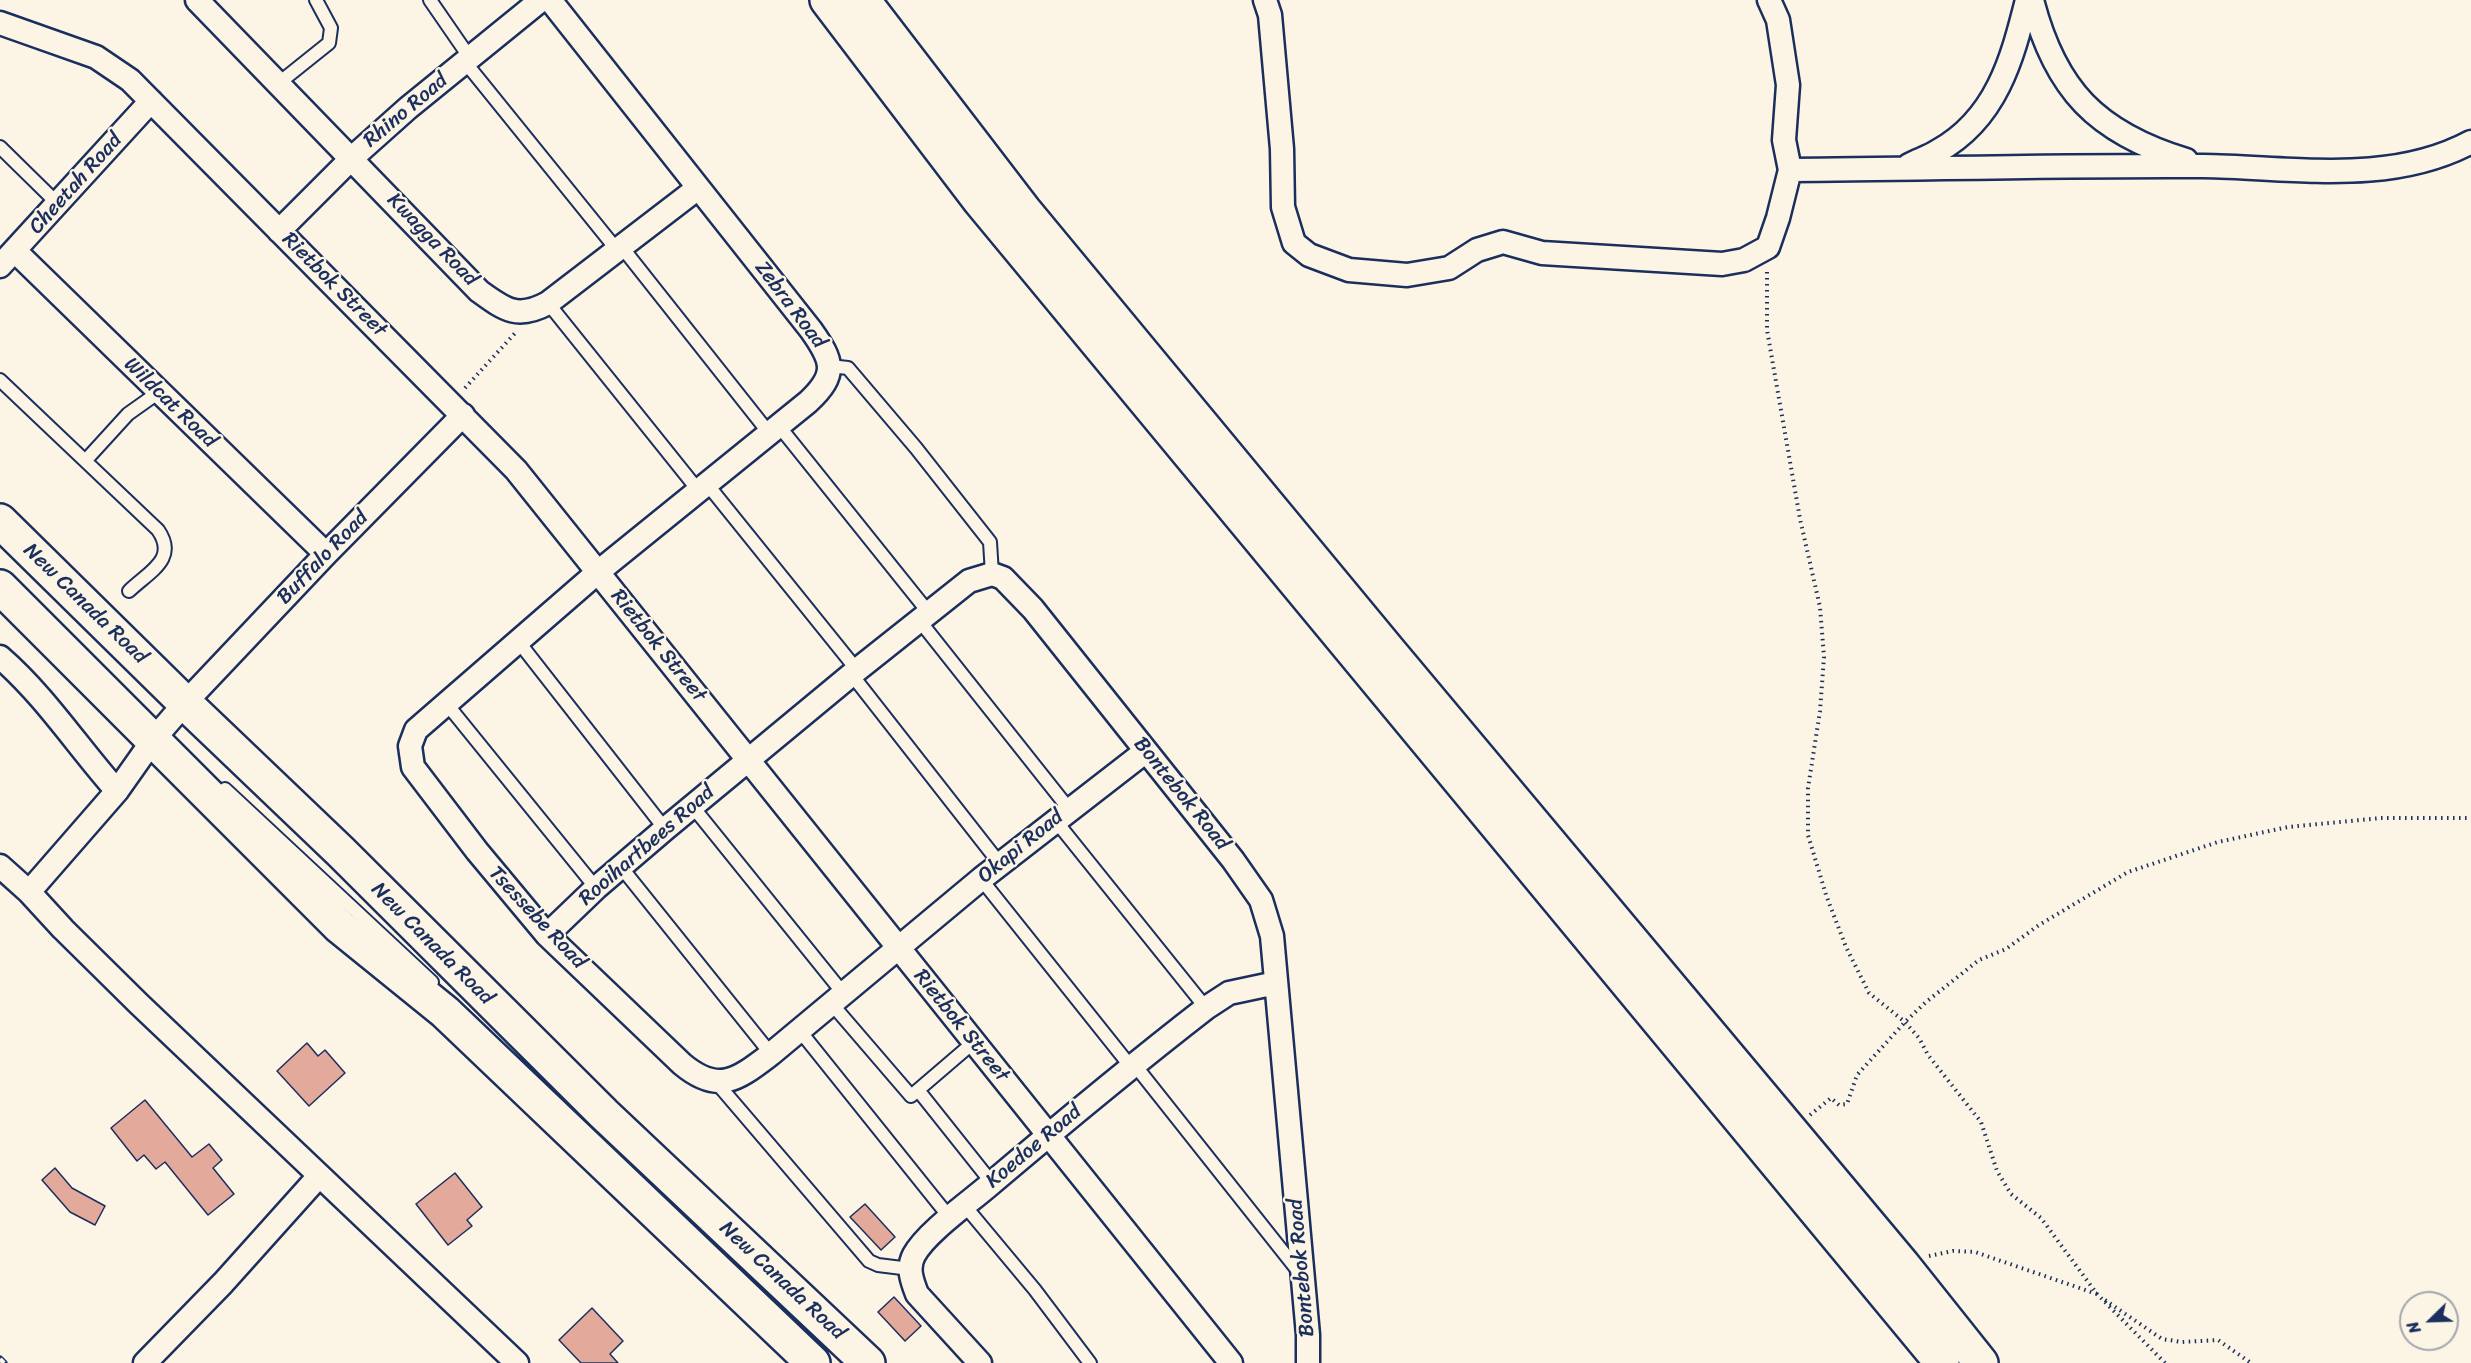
<!DOCTYPE html>
<style>
body{margin:0}
#map{position:relative;width:2471px;height:1363px;overflow:hidden;background:#fcf5e5;font-family:Sriracha,sans-serif}
canvas{display:block}
.north{position:absolute;left:2399px;top:1291px;width:60px;height:60px;box-sizing:border-box;background:#fcf5e5;border:2px solid #a2a6af;border-radius:50%;rotate:247deg;font-size:16px;font-weight:700;line-height:24px;text-align:center;color:#1b2f5e}
.north::after{content:'';display:block;margin:auto;width:21px;height:27px;background:#1b2f5e;clip-path:polygon(50% 0,100% 100%,50% 72%,0 100%)}
</style>
<div id="map">
<canvas width="2471" height="1363"></canvas>
<div class="north">N</div>
</div>
<script>
const c = document.querySelector('canvas').getContext('2d');
c.lineJoin = 'round';
function fill(path, color) { c.fillStyle = color; c.fill(path, 'evenodd'); }
function trace(path, color, width, dash) { c.strokeStyle = color; c.lineWidth = width; c.lineCap = dash ? 'butt' : 'round'; c.setLineDash(dash || []); c.stroke(path); }
function write(font, color, halo, rows, align = 'center') {
  c.font = font + ' Sriracha,sans-serif'; c.lineWidth = 4.5; c.setLineDash([]); c.textBaseline = 'middle'; c.strokeStyle = halo; c.fillStyle = color; for (const [text, x, y, turn = 0] of rows) {
    c.save(); c.translate(x, y); c.rotate((+turn || 0) * Math.PI / 180); c.textAlign = isNaN(turn) ? turn : align; if (halo) c.strokeText(text, 0, 0); c.fillText(text, 0, 0); c.restore();
  }
}
const building = new Path2D(`
 M307,1043L318,1056L325,1050L345,1073L309,1106L277,1071Z
 M145,1100L192,1157L209,1144L222,1160L213,1168L234,1194L208,1215L165,1162L156,1169L144,1155L137,1161L111,1128Z
 M55,1168L72,1188L105,1206L95,1225L70,1212L42,1180Z
 M455,1173L482,1207L467,1220L472,1226L448,1245L416,1204Z
 M865,1204L895,1237L881,1250L850,1217Z
 M894,1297L921,1326L905,1341L878,1312Z
 M592,1308L623,1341L610,1354L618,1363H581L559,1340Z`);
fill(building, '#e3aa9c');
trace(building, '#1b2f5e', 1.5);
const service = new Path2D(`
 M430,0L470,58
 M465,62L617,250
 M279,83L329,43L331,28L316,0
 M0,147L57,203
 M621,246L769,433
 M548,303L698,490
 M830,366L848,368L916,448L990,542L992,574
 M0,380L158,530C178,559 150,571 129,591
 M779,426L929,613
 M86,460L128,414L159,392
 M707,484L857,670
 M919,620L1069,809
 M518,641L665,829
 M852,675L1000,864
 M446,703L596,888
 M225,789L432,982
 M693,807L843,993
 M1055,820L1206,1008
 M621,867L771,1054
 M981,879L1131,1067
 M831,1003L911,1096L974,1042
 M800,1031L950,1218
 M1134,1064L1299,1272
 M716,1082L869,1261L878,1265L910,1269
 M918,1090L992,1183
 M965,1206L1035,1290L1090,1363`);
const minor = new Path2D(`
 M197,0L479,291C504,309 517,320 548,303L698,188
 M550,0L811,330C833,361 838,374 808,402L598,572L416,730L410,746L413,767L477,851L547,935L682,1064C719,1095 738,1079 771,1054L981,879L1146,751
 M1265,0L1270,15L1282,149L1283,207L1294,243L1309,255L1349,270L1407,275L1449,268L1477,250L1503,242L1542,253L1722,264L1744,260L1768,247L1778,218L1790,170L1784,140L1788,85L1778,20L1769,0
 M2032,0C2055,90 2097,133 2186,160
 M0,23L96,57L130,80L516,470L1231,1363
 M1909,165C1918,160 1929,157 1938,151C1996,119 2012,60 2027,0
 M1790,170C1927,169 2065,165 2203,166C2292,167 2389,186 2471,142
 M279,231L352,158L408,108L541,0
 M15,251L326,554
 M0,266L151,101
 M0,657C45,696 77,746 117,791
 M0,866L29,892L63,929L139,1004L517,1363
 M29,892L117,791L153,740L185,703L326,554L463,415
 M547,935L596,888L665,829L857,670L969,581L992,574L1003,578L1033,609L1233,860L1261,900L1272,936L1308,1335V1363
 M145,1363L223,1283L319,1176
 M980,1363L917,1294C912,1281 907,1268 914,1255C926,1233 967,1204 987,1187C1059,1126 1131,1066 1206,1008L1229,993L1276,983`);
const secondary = new Path2D(`
 M827,0L980,201L1942,1363
 M863,0L1024,210L1389,651L1903,1265L1981,1363
 M0,521L185,703L341,852L604,1114L868,1363
 M0,587L340,927L445,1012L813,1363`);
trace(service, '#1b2f5e', 16);
trace(minor, '#1b2f5e', 27);
trace(secondary, '#1b2f5e', 38);
trace(new Path2D(`
 M1767,272V330L1800,519L1820,607L1824,657L1820,711L1808,788V835L1826,895L1846,947L1869,993L1905,1022L1919,1038L1928,1055L1981,1122L1997,1171L2011,1194L2041,1218L2097,1294L2165,1363
 M465,388L517,331
 M1810,1115L1831,1098L1839,1105L1847,1104L1857,1075L1905,1022L1926,1002L1979,960L2006,949L2039,925L2128,872L2218,842L2288,827L2381,818H2471
 M1929,1256L1953,1251L1975,1252L2097,1294
 M2105,1300L2162,1339L2182,1342L2218,1340L2251,1363`), '#1b2f5e', 4, [1.5, 4.5]);
trace(service, '#fcf5e5', 12);
trace(minor, '#fcf5e5', 22);
trace(secondary, '#fcf5e5', 33);
const rail = new Path2D(`
 M0,1359L4,1363`);
trace(rail, '#1b2f5e', 7);
trace(rail, '#fcf5e5', 4.5, [14]);
write('21px', '#1b2f5e', '#fcf5e5', [
 ["Rhino Road",406,111,-40],
 ["Cheetah Road",76,184,-48],
 ["Kwagga Road",432,240,46],
 ["Rietbok Street",334,285,45],
 ["Zebra Road",790,305,53],
 ["Wildcat Road",170,403,44],
 ["Buffalo Road",323,558,-46],
 ["New Canada Road",85,604,44],
 ["Rietbok Street",658,646,51],
 ["Bontebok Road",1181,794,51],
 ["Rooihartbees Road",647,846,-41],
 ["Okapi Road",1021,847,-39],
 ["Tsessebe Road",537,918,47],
 ["New Canada Road",432,944,45],
 ["Rietbok Street",961,1026,51],
 ["Koedoe Road",1034,1147,-40],
 ["Bontebok Road",1302,1268,-95],
 ["New Canada Road",782,1281,43]
]);
</script>
